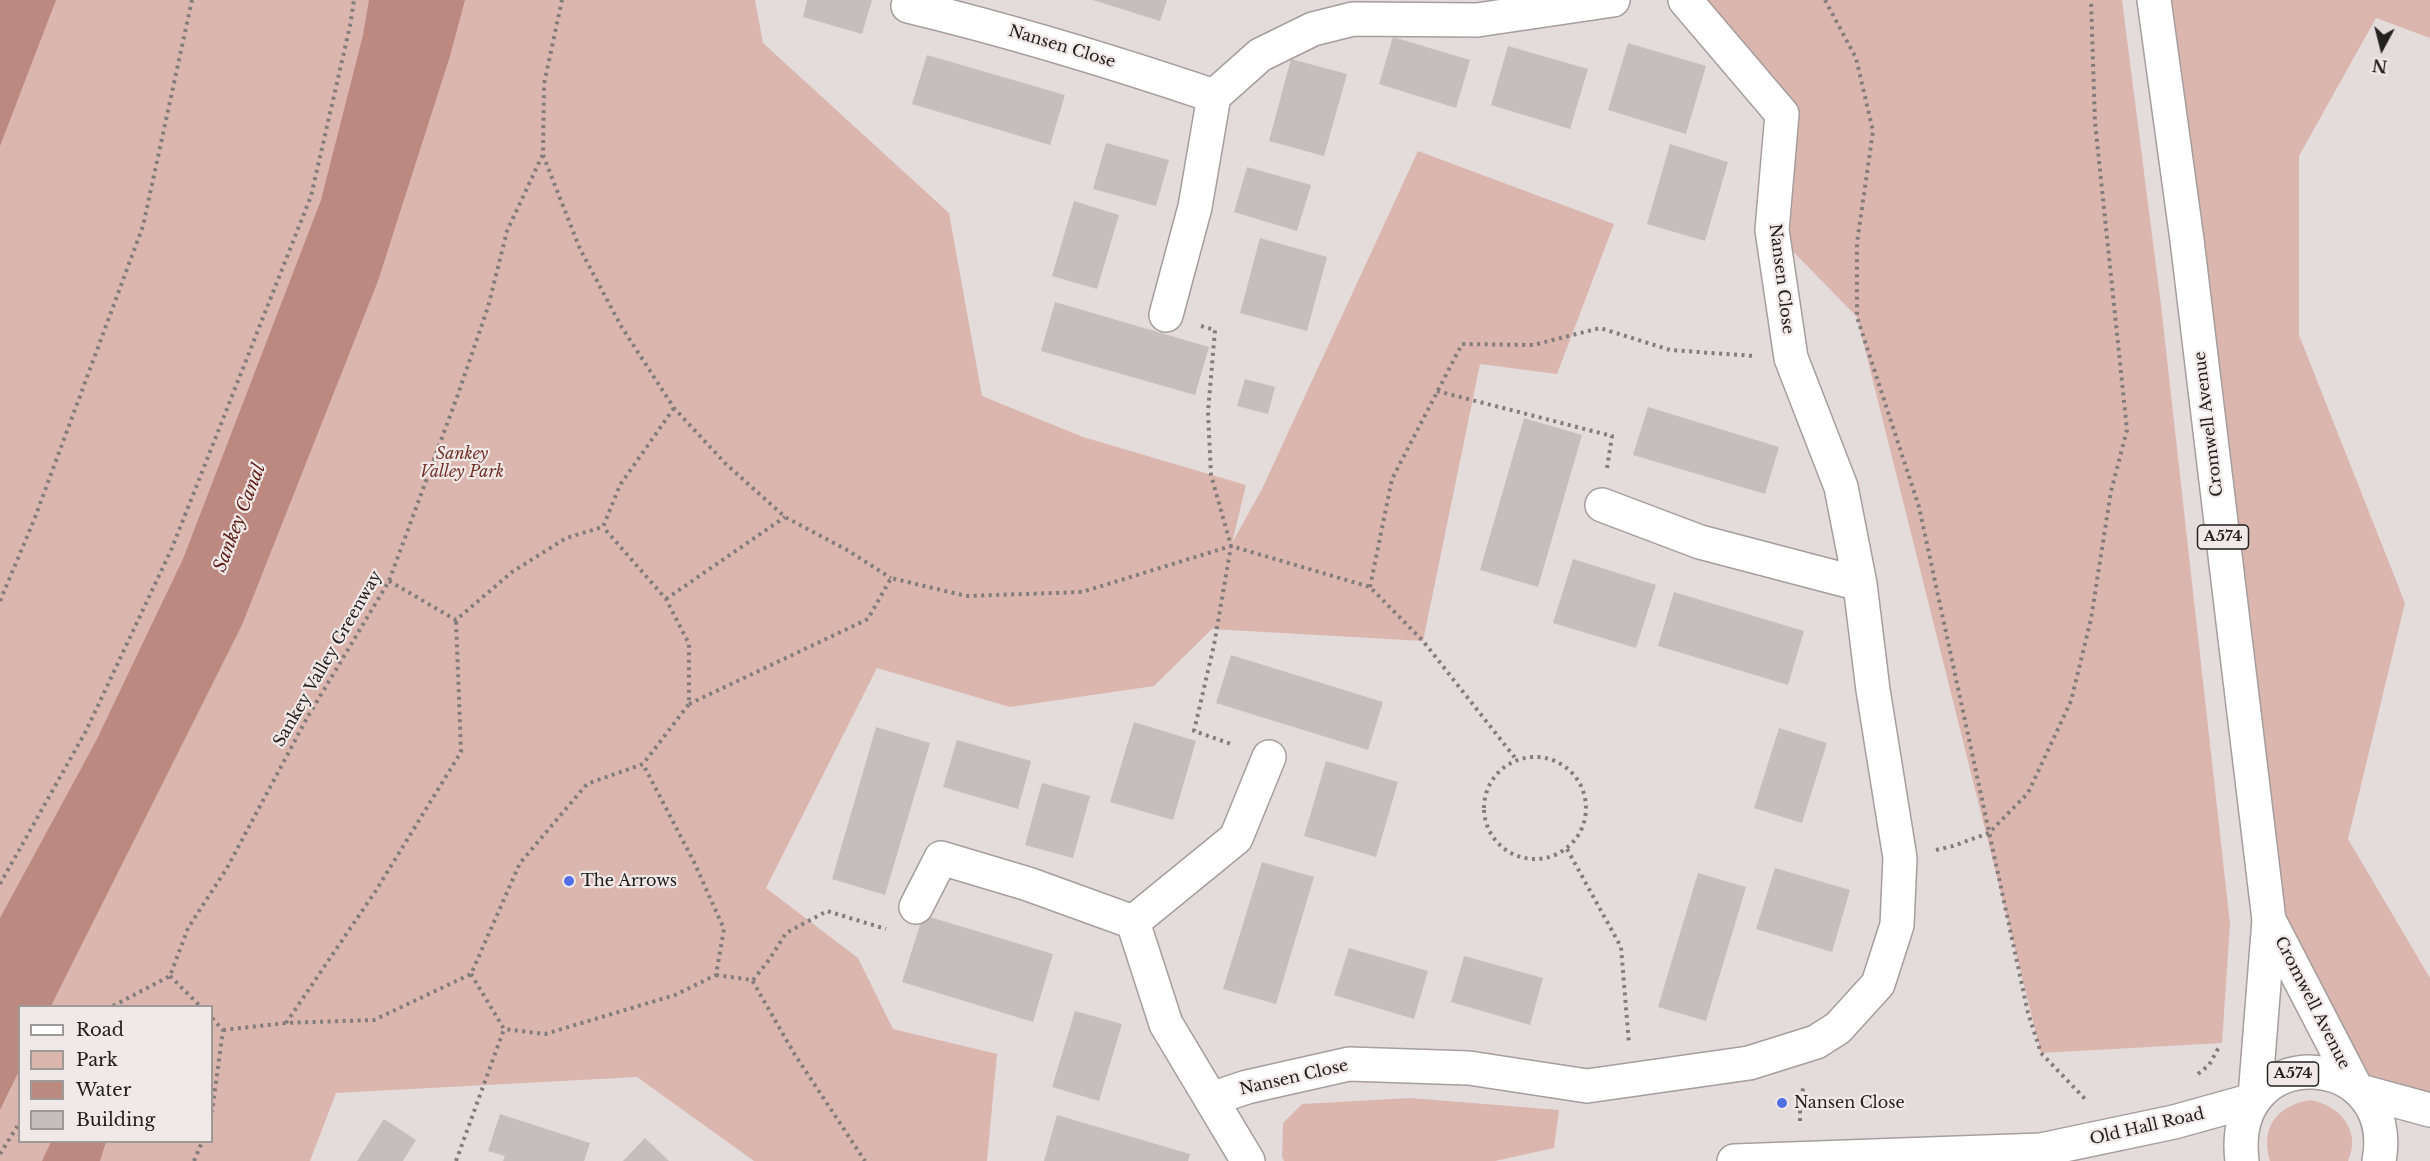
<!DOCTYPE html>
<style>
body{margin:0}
#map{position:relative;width:2430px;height:1161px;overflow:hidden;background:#e4dcdb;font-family:"Libre Baskerville",serif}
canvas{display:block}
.legend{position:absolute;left:18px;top:1005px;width:195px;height:138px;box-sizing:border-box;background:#f1e9e8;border:2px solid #9f9998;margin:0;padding:8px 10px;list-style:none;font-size:18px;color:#232120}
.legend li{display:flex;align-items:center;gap:12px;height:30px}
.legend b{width:30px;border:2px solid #9f9998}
.north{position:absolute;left:2352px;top:18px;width:60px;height:60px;-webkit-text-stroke:4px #f1e9e8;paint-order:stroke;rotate:187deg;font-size:16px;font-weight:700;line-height:24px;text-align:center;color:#232120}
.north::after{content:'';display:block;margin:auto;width:21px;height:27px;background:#232120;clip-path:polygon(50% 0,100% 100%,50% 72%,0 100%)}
</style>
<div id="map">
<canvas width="2430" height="1161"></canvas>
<ul class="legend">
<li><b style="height:8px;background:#fff"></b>Road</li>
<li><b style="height:16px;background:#dbb6af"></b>Park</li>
<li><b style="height:16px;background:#bb8980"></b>Water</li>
<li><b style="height:16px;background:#c5bebd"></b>Building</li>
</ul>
<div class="north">N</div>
</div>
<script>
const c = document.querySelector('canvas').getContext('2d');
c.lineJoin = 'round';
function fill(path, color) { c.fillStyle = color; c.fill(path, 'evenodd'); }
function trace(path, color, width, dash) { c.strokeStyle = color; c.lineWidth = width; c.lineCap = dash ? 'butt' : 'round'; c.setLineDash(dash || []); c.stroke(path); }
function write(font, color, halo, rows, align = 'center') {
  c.font = font + ' "Libre Baskerville",serif'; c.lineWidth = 4.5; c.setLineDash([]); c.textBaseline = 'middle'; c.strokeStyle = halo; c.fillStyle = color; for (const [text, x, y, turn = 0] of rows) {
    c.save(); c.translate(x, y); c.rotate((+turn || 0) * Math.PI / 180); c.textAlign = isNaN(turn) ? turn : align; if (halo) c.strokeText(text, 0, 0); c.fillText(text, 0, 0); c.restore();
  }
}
fill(new Path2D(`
 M0,0H755L763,43L949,213L982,396L1083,437L1246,485L1232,543L1262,489L1418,151L1614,224L1557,374L1480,364L1423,641L1212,629L1154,686L1010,707L877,668L766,888L858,958L893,1029L997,1054L987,1161H754L637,1077L336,1093L310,1161H0ZM20,1006H212V1142H20Z
 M1685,0H2122L2161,305L2230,924L2222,1043L2041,1053L1857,317L1772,230L1782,114Z
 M2154,0H2430V38L2376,18L2299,156V335L2405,603L2348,839L2430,978V1117L2372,1096L2269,920Z
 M1410,1098L1559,1110L1554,1148L1495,1161H1284L1282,1157L1283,1123L1302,1104Z
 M2310,1100C2339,1105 2362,1130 2348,1161H2270C2260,1128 2276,1106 2310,1100Z`), '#dbb6af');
fill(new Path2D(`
 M0,0H56L0,146Z
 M369,0H465L450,56L378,281L242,625L51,1006H20L19,1071L0,1110V918L96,741L183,559L321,200L363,35Z
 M51,1142H106L100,1161H42Z`), '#bb8980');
fill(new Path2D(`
 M807,0H872L862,34L803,17Z
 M1093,0H1167L1160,21Z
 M1393,37L1470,60L1456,108L1379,84Z
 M1628,43L1706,66L1686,134L1608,110Z
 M1508,46L1588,69L1570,129L1491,105Z
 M927,55L1065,95L1050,145L912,104Z
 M1291,59L1347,74L1324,156L1269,141Z
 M1106,143L1169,160L1156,206L1093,189Z
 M1670,144L1728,162L1705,241L1647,224Z
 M1247,167L1311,185L1297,231L1234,212Z
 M1074,201L1119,215L1097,289L1052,276Z
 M1260,238L1327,257L1307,331L1240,313Z
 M1055,302L1209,347L1195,395L1041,351Z
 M1245,379L1275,387L1268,414L1237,406Z
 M1648,407L1779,447L1765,494L1633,455Z
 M1524,418L1582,435L1538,587L1480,570Z
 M1573,559L1656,585L1636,648L1553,623Z
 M1674,592L1804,631L1788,685L1658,646Z
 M1231,655L1383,702L1368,750L1216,703Z
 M1134,722L1196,741L1173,820L1110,802Z
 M876,727L930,743L885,895L832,879Z
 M1779,728L1827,743L1802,823L1754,808Z
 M957,740L1031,761L1018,809L943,787Z
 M1326,761L1398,782L1376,857L1304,836Z
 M1042,783L1090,796L1073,858L1025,845Z
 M1262,862L1314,877L1276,1004L1223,989Z
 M1775,868L1850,890L1832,952L1756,929Z
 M1698,873L1746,887L1706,1021L1658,1007Z
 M923,915L1053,954L1033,1022L902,982Z
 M1349,948L1428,971L1414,1019L1334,995Z
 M1464,956L1543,978L1530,1025L1451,1002Z
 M1075,1011L1122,1024L1099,1101L1052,1087Z
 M500,1114L590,1143L584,1161H503L505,1156L488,1151Z
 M1057,1115L1190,1154L1188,1161H1044Z
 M384,1119L416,1140L403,1161H357Z
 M645,1138L669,1161H623Z`), '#c5bebd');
const minor = new Path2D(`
 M908,6C1012,31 1113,62 1214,96L1260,55L1313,29L1353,19L1477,20L1613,0
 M1166,315L1195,207L1214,96
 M1602,505L1700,542L1860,584
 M916,907L941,858L1028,884L1133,922L1166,1024L1248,1161
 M1133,922L1236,838L1269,757
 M2360,1091L2430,1110
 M1211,1099L1247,1087L1349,1064L1469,1068L1587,1086L1749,1063L1816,1042L1838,1028L1878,984L1897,925L1900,858L1873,690L1860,584L1841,487L1791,358L1772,230L1782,114L1685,0`);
const tertiary = new Path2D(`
 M1734,1161L2041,1150L2174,1122L2253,1100`);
const primary = new Path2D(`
 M2154,0L2187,240L2269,920L2255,1097
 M2269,920L2355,1086
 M2242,1161C2227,1037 2400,1048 2379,1161`);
trace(minor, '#a59e9c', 36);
trace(tertiary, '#a59e9c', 36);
trace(primary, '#a59e9c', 36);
trace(new Path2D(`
 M1825,0L1856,58L1873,131L1857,243V317L1919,507L2028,1013L2041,1053L2087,1101
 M543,155L580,249L621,326L674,408L726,464L785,517L847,550L891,578
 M1201,326L1215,330L1208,412L1211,475L1231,546L1214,645L1194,731L1234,745
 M1437,391L1612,436L1607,468
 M389,581L456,620L512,572L566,538L603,527L620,485L674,408
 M1370,587L1392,479L1462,344L1533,345L1600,328L1670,350L1754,356
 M666,599L785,517
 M0,601L34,520L143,226L192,0
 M689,704L868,619L891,578L966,596L1082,592L1231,546L1370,587L1423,641L1516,759
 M1484 808a51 51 0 1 1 102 0a51 51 0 1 1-102 0Z
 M1567,849L1621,947L1629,1044
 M1936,850L1953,846L1989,833L2028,793L2071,701L2091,619L2111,491L2127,430L2095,122L2091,0
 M0,884L86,731L172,548L311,196L350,26L354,0
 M471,974L504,1029L545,1034L675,995L716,975L724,929L694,862L643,764
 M716,975L752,980L795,1055L865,1161
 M170,976L200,1006
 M753,980L769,960L786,933L827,911L886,929
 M113,1006L170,976L188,928L227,868L307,718L389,581L457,397L488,307L507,231L543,154L544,84L562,0
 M212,1018L223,1030L212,1112
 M286,1023L375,892L461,752L456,620
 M223,1030L286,1023L374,1020L471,974L520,863L587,784L643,764L689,704V644L666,599L603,527
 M2198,1074L2209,1065L2219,1047
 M1800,1121V1103L1804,1084
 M0,1154L20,1122
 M194,1161L202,1142
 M456,1161L504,1029`), '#827d7c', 4, [3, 4.5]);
trace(minor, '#fff', 33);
trace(tertiary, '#fff', 33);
trace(primary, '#fff', 33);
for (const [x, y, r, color] of [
 [569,881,6,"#5270e5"],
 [1782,1103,6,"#5270e5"]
]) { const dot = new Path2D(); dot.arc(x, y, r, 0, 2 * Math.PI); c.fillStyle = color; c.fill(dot); trace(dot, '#f1e9e8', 2); }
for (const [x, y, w] of [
 [2223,537,51],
 [2293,1074,51]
]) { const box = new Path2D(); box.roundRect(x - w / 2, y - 12, w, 24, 4.5); c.fillStyle = '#f1e9e8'; c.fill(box); trace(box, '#232120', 1.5); }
write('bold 15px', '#232120', null, [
 ["A574",2223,537],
 ["A574",2293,1074]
]);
write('16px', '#232120', '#f1e9e8', [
 ["Nansen Close",1062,47,17],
 ["Nansen Close",1781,279,83],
 ["Cromwell Avenue",2209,424,-97],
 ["Sankey Valley Greenway",328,659,-60],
 ["Cromwell Avenue",2312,1003,63],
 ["Nansen Close",1294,1078,-13],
 ["Old Hall Road",2147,1127,-13]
]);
write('italic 16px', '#73332a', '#f1e9e8', [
 ["Sankey",462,454],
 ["Valley Park",462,472]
]);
write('16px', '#232120', '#f1e9e8', [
 ["The Arrows",581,881],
 ["Nansen Close",1794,1103]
], 'left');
write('italic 18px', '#5d1e17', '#f1e9e8', [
 ["Sankey Canal",240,518,-69]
]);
</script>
